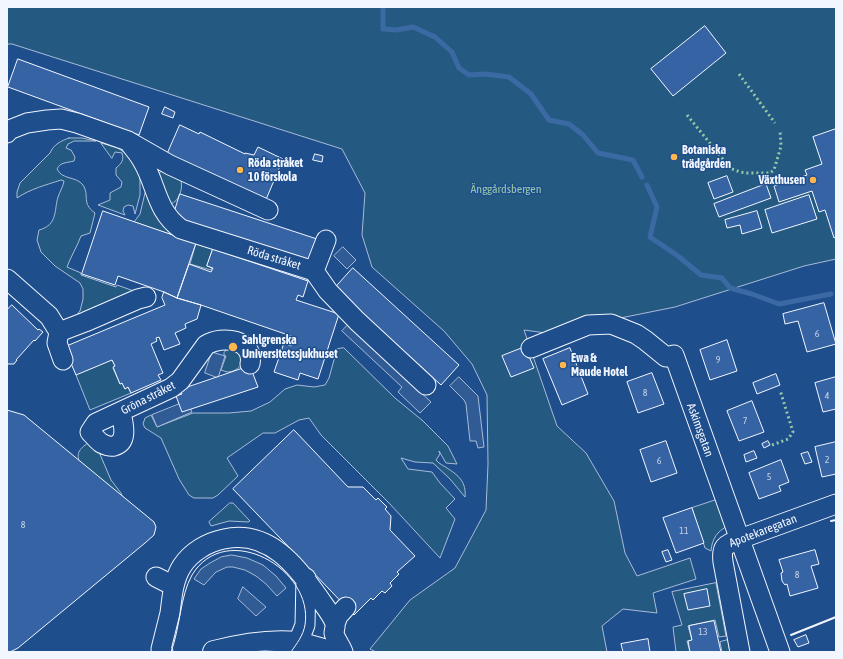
<!DOCTYPE html>
<meta charset="utf-8">
<style>
body{margin:0}
#map{position:relative;width:843px;height:659px;overflow:hidden;background:#1f4e8c;font-family:"Asap Condensed",sans-serif}
canvas{display:block}
.frame{position:absolute;inset:0;border:8px solid #f2f6ff;pointer-events:none}
</style>
<div id="map">
<canvas width="843" height="659"></canvas>
<div class="frame"></div>
</div>
<script>
const c = document.querySelector('canvas').getContext('2d');
c.lineJoin = 'round';
function fill(path, color) { c.fillStyle = color; c.fill(path, 'evenodd'); }
function trace(path, color, width, dash) { c.strokeStyle = color; c.lineWidth = width; c.lineCap = dash ? 'butt' : 'round'; c.setLineDash(dash || []); c.stroke(path); }
function write(font, color, halo, rows, align = 'center') {
  c.font = font + ' "Asap Condensed",sans-serif'; c.lineWidth = 3; c.setLineDash([]); c.textBaseline = 'middle'; c.strokeStyle = halo; c.fillStyle = color; for (const [text, x, y, turn = 0] of rows) {
    c.save(); c.translate(x, y); c.rotate((+turn || 0) * Math.PI / 180); c.textAlign = isNaN(turn) ? turn : align; if (halo) c.strokeText(text, 0, 0); c.fillText(text, 0, 0); c.restore();
  }
}
const green = new Path2D(`
 M7,7H836V259L804,266L675,307L546,333L524,330L557,426L586,453L614,501L625,553L637,576L690,558L696,579L653,593L657,613L623,609L602,626L607,652H376L370,649L410,600L455,568L486,510L488,464L487,395L472,364L444,331L372,267L362,235L365,193L342,149L12,44H7Z
 M69,138H82L96,141H74L68,144L66,148L71,150L75,157L74,161C67,163 60,162 57,169C62,180 76,176 83,185C90,196 81,203 95,213L90,233L81,236C77,247 71,256 67,267L81,273V275L116,287L117,285L134,291L73,319L80,311L83,299V289L80,283L55,266L41,252L37,240L39,230C58,225 54,210 58,197C60,191 63,187 64,181L61,180C46,185 30,189 17,198V192L20,183L50,153C54,144 61,141 69,138Z
 M101,143L118,148L128,155L140,174V195L135,214L133,206L128,205L124,207L123,211L125,215L98,205L110,200V193L121,187L122,182L116,175V168C122,163 124,160 122,153L115,152L112,158Z
 M162,171L180,178C184,186 180,202 170,204L158,175Z
 M146,192L160,215L309,277L308,279L213,248L207,266L212,268L211,270L190,264L196,243L134,222L140,214L145,193Z
 M344,348L395,398L423,421L448,446L457,464L446,463L439,451L440,454L436,460L439,463C453,472 467,478 465,497L450,479L433,463L415,462L401,458L408,469L432,472L440,483L455,499L446,508L455,519L440,558L389,503L321,435L309,418L299,420L275,433H263L227,458L238,476L218,495L213,498H194L189,495L179,479L161,438L145,428L143,424L145,418L151,415L157,427L193,413H229L251,411L270,402L285,389L297,385L314,387L325,385L329,378L337,349Z
 M227,349H233C235,351 239,353 240,355C247,365 235,372 227,372L221,370L226,356L224,355V353Z
 M112,360L115,366L113,368L120,384L122,383L125,389L128,387L131,393L90,410L76,375Z
 M88,443L99,452L111,480L121,493L126,506L81,465C75,454 79,449 88,443Z
 M716,500L728,526C717,531 712,539 711,551L705,548L692,508Z
 M230,503H233L250,521L248,522L229,521L211,526L209,522Z
 M716,583L726,636L719,637L715,620L688,626L692,640L687,641L690,652H676L673,627L682,625L672,592Z
 M728,640L730,652H722L720,642Z`);
fill(green, '#245a82');
trace(green, '#a8bbd7', 1);
const parking = new Path2D(`
 M343,247L356,260L347,269L334,256Z
 M348,325L431,402L420,413L398,392L402,387L342,331Z
 M212,352L225,356L218,378L205,373Z
 M459,377L478,396L484,447L478,448L476,441H470L466,404L464,400L450,386Z
 M187,401L192,412L157,427L152,415Z
 M232,555L247,558L263,565L276,576L286,588L277,596L266,584L256,576L245,570L233,567H227L216,572L204,585L194,579L201,569L210,563L221,557Z
 M243,587L266,607L256,616L238,599Z`);
fill(parking, '#305b95');
trace(parking, '#a8bbd7', 1);
trace(new Path2D(`
 M383,7V29L396,30L413,27L435,37L452,52L459,68L469,75L485,74L509,77L531,94L549,120L569,124L583,135L598,153L633,160L642,177
 M647,185L657,207L650,237L678,256L701,275L722,278L730,288L752,294L779,304L831,294`), '#3b69a3', 5);
const building = new Path2D(`
 M705,26L726,53L673,96L651,69Z
 M18,59L149,107L139,135L8,87Z
 M165,107L175,112L173,118L162,114Z
 M180,125L199,134L200,132L245,154V153L254,155L258,147L283,159L265,202L166,157Z
 M836,129V237L834,238L825,210L819,212L812,191L779,202L774,186L807,175L805,170L822,164L813,137Z
 M315,154L323,156L322,162L313,160Z
 M727,176L733,192L714,199L708,183Z
 M766,184L771,198L719,217L714,204Z
 M180,194L320,240L313,262L173,217Z
 M809,195L817,219L772,233L765,210Z
 M103,211L196,243L177,298L164,292L118,276L115,285L82,274Z
 M757,211L762,228L742,234L740,225L727,228L725,220Z
 M213,249L308,281L303,297L298,295L296,300L339,314L318,379L300,373L298,380L274,372L284,343L291,346L294,337L201,305L177,298L189,264L211,272L213,268L207,266Z
 M353,268L459,365L441,385L335,288Z
 M164,292L177,298L201,305L197,319L185,324L186,328L175,333L180,344L164,350L159,337L156,338L157,341L151,344L163,373L158,375L161,380L131,393L128,387L125,389L122,383L120,384L113,367L115,366L112,360L76,375L64,347L165,305L162,298Z
 M824,303L836,344L807,352L798,321L785,324L783,314Z
 M12,305L38,330L39,329L43,332L35,341L34,340L16,360H17L14,364H8L7,363V310Z
 M727,340L737,371L710,380L700,350Z
 M525,347L534,368L511,377L502,356Z
 M570,348L588,394L562,405L543,359Z
 M250,366L258,387L182,412L176,396L182,394L180,390Z
 M652,373L664,404L638,413L627,382Z
 M776,374L780,385L757,394L753,383Z
 M836,377V409L823,412L815,383Z
 M752,401L764,432L739,441L727,411Z
 M7,410L24,415L154,522L156,527L154,535L145,543L18,648L10,652L7,651Z
 M294,430L348,487H363L376,500L378,498L387,507L385,509L391,516L390,530L415,556L397,572L399,574L390,583L392,586L385,593L382,591L373,600L371,598L354,615L233,489Z
 M666,441L677,473L651,482L640,450Z
 M768,441L770,445L764,448L762,444Z
 M836,442V474L822,477L815,447Z
 M754,451L757,458L746,462L744,455Z
 M808,452L812,462L805,464L801,454Z
 M781,460L789,482L779,486L781,491L759,499L749,473Z
 M692,508L704,543L676,553L663,518Z
 M668,550L672,560L666,562L662,552Z
 M815,550L819,564L811,566L818,588L790,596L787,584L785,585L782,581L781,573L783,572L779,560Z
 M707,589L710,606L688,610L684,594Z
 M714,621L721,652H690L688,641L692,640L689,626Z
 M806,635L809,643L798,647L794,640Z
 M648,639L650,652H623L621,644Z`);
fill(building, '#3563a3');
trace(building, '#f2f6ff', 1);
const minor = new Path2D(`
 M7,133L9,130L27,123L47,120L61,119L77,123L128,141L170,165L268,210
 M128,141C133,148 139,154 143,162C157,186 156,211 181,229L314,271L328,291L357,321L426,385
 M314,271L326,240
 M7,279L49,316L59,332L85,322L138,299L146,297
 M59,332L57,343L63,360
 M531,348L588,325L611,324L636,334L645,340L666,357L674,355L780,652
 M121,412C123,423 129,442 114,446C110,447 105,445 101,443C97,440 93,435 90,432L96,423L171,388L180,381L206,345C222,335 255,339 250,364
 M156,577L174,586
 M335,624L338,616L346,607
 M163,652L161,649C164,637 167,625 170,613C172,598 173,580 182,566C191,552 208,542 224,539C268,529 297,566 319,598C323,604 333,616 335,624C336,626 334,630 334,633C335,639 341,646 343,652
 M291,652L299,640L305,625L306,578
 M740,652L723,562C721,546 725,545 740,539L836,504`);
const major = new Path2D(`
 M214,652C241,645 269,640 297,643C308,645 319,649 330,652`);
trace(minor, '#f2f6ff', 21);
trace(major, '#f2f6ff', 24);
trace(minor, '#1f4e8c', 19);
trace(major, '#1f4e8c', 22);
trace(new Path2D(`
 M171,652C180,629 180,596 192,575C226,519 314,569 305,625C303,636 297,643 291,652
 M248,652L265,651L284,652`), '#f2f6ff', 1);
trace(new Path2D(`
 M739,74L775,123
 M687,115L726,163
 M732,169L740,172L747,173H770L774,170L781,146L780,130
 M772,445L788,439L793,432L780,390`), '#97c8a6', 3, [2, 3]);
trace(new Path2D(`
 M831,521L836,520
 M791,635L836,617`), '#f2f6ff', 2);
for (const [x, y, r, color] of [
 [674,157,4,"#ffb74d"],
 [240,170,4,"#ffb74d"],
 [813,180,4,"#ffb74d"],
 [233,347,5,"#ffb74d"],
 [563,365,4,"#ffb74d"]
]) { const dot = new Path2D(); dot.arc(x, y, r, 0, 2 * Math.PI); c.fillStyle = color; c.fill(dot); trace(dot, '#1f4e8c', 1.5); }
write('10px', '#c3d1e8', null, [
 ["6",817,334],
 ["9",718,360],
 ["8",645,393],
 ["4",827,396],
 ["7",745,421],
 ["2",827,460],
 ["6",659,461],
 ["5",769,477],
 ["8",23,525],
 ["11",684,531],
 ["8",797,575],
 ["13",703,632]
]);
write('bold 12px', '#f2f6ff', '#1f4e8c', [
 ["Botaniska",682,150],
 ["trädgården",682,164],
 ["Röda stråket",248,163],
 ["10 förskola",248,177],
 ["Växthusen",805,180,"right"],
 ["Sahlgrenska",242,340],
 ["Universitetssjukhuset",242,354],
 ["Ewa &",571,358],
 ["Maude Hotel",571,372]
], 'left');
write('12px', '#97c8a6', '#1f4e8c', [
 ["Änggårdsbergen",506,189]
]);
write('12px', '#f2f6ff', '#1f4e8c', [
 ["Röda stråket",274,258,17],
 ["Gröna stråket",148,398,-27],
 ["Askimsgatan",700,430,70],
 ["Apotekaregatan",763,531,-21]
]);
</script>
